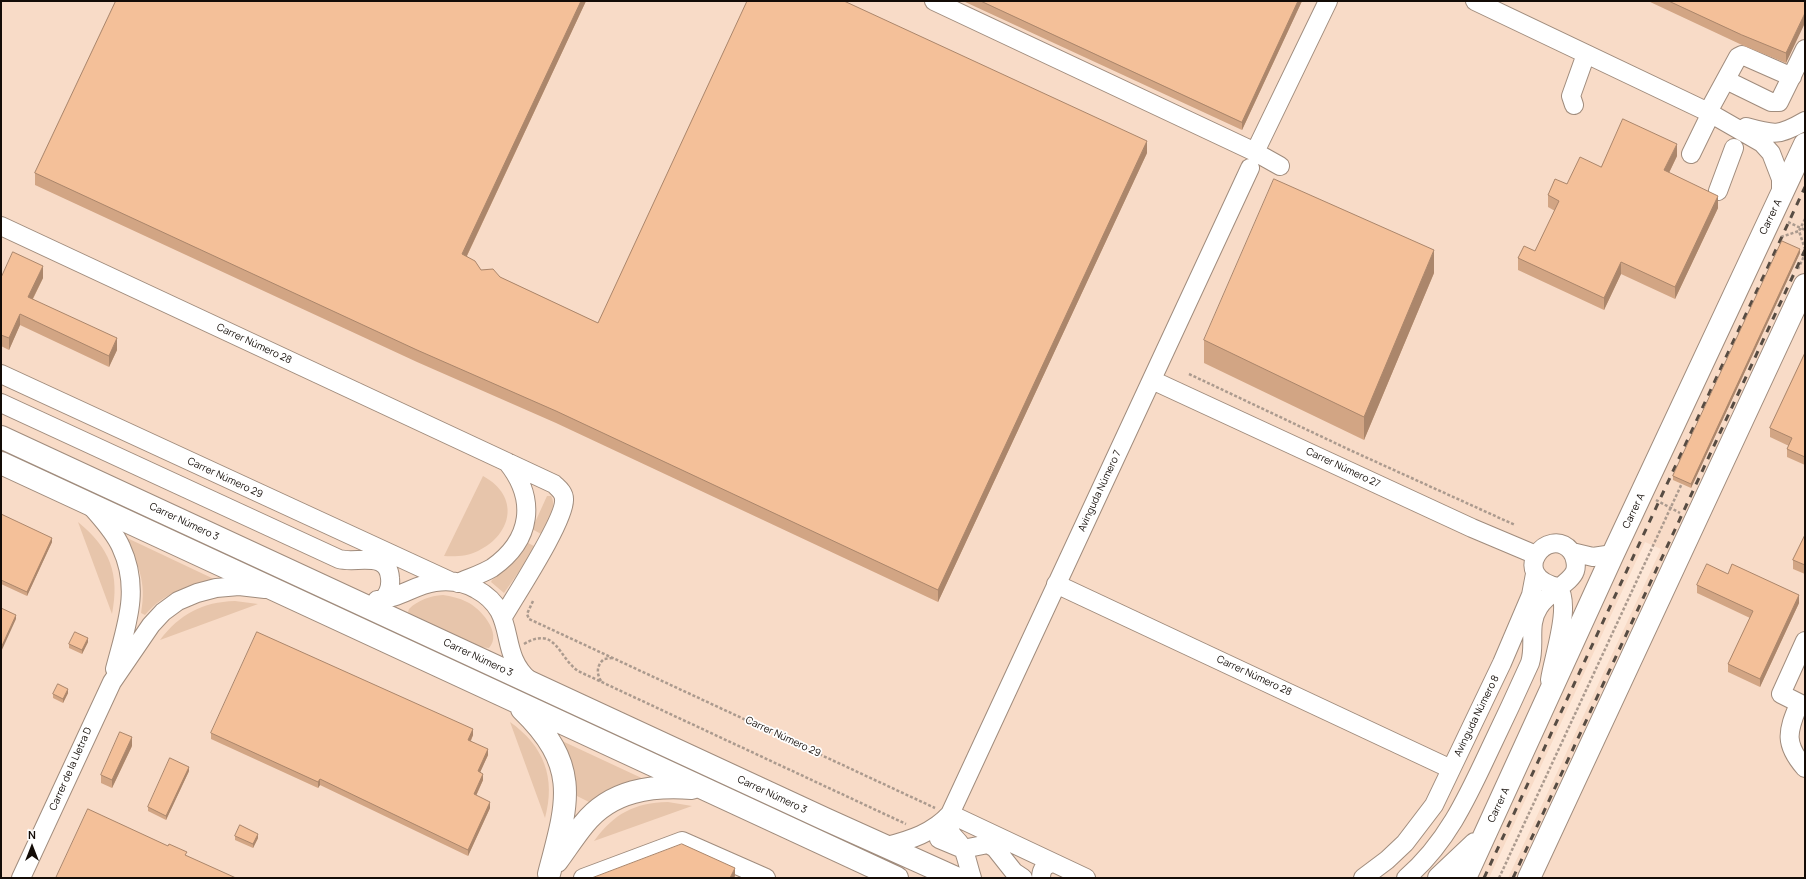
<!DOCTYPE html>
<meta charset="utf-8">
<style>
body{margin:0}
#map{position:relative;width:1806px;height:879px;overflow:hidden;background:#fde7d7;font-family:Manrope,sans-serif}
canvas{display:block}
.frame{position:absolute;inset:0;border:2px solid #130c07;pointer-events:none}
.north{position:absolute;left:12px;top:827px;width:40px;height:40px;-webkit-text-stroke:3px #fff;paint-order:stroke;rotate:0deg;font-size:11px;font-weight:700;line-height:16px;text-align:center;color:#130c07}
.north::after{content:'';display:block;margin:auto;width:14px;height:18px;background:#130c07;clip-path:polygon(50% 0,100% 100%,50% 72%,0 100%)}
</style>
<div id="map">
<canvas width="1806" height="879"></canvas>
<div class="frame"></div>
<div class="north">N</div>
</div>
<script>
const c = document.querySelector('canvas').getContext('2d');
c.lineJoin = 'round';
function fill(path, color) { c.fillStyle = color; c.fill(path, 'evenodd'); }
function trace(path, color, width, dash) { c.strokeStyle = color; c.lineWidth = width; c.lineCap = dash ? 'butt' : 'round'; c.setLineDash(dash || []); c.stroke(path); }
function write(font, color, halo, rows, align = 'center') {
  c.font = font + ' Manrope,sans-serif'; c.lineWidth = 3.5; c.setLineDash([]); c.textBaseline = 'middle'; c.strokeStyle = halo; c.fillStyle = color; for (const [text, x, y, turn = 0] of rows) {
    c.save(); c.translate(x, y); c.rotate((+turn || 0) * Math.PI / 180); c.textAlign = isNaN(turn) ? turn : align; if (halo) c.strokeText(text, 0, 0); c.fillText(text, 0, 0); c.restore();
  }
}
fill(new Path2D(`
 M1,1H1805V878H1508L1661,549L1645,542L1489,878H1Z`), '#f8dbc7');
fill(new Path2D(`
 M483,476C520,496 513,534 478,551C468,556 455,557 444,556Z
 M547,496H551C558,507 546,524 541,534L532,529Z
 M78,522C110,548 120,574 112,614Z
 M125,537L216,580C188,586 164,592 145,615L141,613C147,581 138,565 125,537Z
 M526,542L536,547L504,593L491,582L492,580L513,562Z
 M443,595C451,596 459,598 467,602C480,608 503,633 489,648L480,647L410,615L408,612L409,609C418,600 430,596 443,595Z
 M235,601L258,604L160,640C180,614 202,602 235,601Z
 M510,722C544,746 556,778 545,818Z
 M560,740L648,781L591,803L577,796L574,772Z
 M668,802L692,806L594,841C615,813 634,803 668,802Z`), '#e7c5ab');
const minor = new Path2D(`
 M934,1L1255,152L1328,1
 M1475,1L1708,112L1762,143L1771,153L1781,179V197
 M1726,80L1771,102H1779L1805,49
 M1574,105L1571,96L1586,54
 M1708,112L1738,57L1742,55L1792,77
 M1746,127C1775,135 1779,136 1805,121
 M1255,152L1280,166
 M1691,154L1711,113
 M1718,191L1734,148
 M1,226L554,484C558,488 564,492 564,499C566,519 515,596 503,617
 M1,374L450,581
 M1152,380L1472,528L1536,555
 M1,403L339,559C356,564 388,550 390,578C391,587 389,594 382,600
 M90,505C101,518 114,531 121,547C141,590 126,626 115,669
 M1572,552L1593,557L1613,554
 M458,583C469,578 482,574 492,568C532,540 537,499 507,462
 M1056,584L1451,769
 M377,600C399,599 414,585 435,582C449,580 464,582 476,589C520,613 496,651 529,680
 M1805,641L1781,694L1805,706
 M1799,704C1787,732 1784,744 1805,768
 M950,814L1086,878
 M939,839L963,849L988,844L995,848L1014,872L1023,878
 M887,846C910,840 933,833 950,814
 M21,878L112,682L151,625L163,612L178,601L197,593L216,588L239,586L265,589
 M583,878L682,841L766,878
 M972,878C969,869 967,859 964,851C957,834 946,840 950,814L1250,168
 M1041,878C1041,869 1045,864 1054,863
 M1363,878L1387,860L1405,843L1434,805L1502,663L1531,595L1535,574
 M1406,878C1447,843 1468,796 1490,749C1504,720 1517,692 1530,663C1536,644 1527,625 1539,607C1547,593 1571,583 1575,571C1577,565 1575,556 1571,551C1548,524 1507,576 1558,587C1572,605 1553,658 1550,680`);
const major = new Path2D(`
 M1,437L825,819L956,878
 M1,463L897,878
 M522,709C581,766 568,802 549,874
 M557,861C566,849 574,836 584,824C611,790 652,785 692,788
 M1439,878L1475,844
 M1465,878L1613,554L1805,144
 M1529,878L1805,285`);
trace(minor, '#a08c7d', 20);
trace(major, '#a08c7d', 24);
trace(new Path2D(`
 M1805,219L1799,231L1805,249
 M1788,222L1805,230
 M1781,237L1799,231
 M1798,269L1805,254
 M1189,374L1352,451L1515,525
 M1656,500L1680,513
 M533,601L527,614L529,619L935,808
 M524,644C556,625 558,657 578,671L906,824
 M601,681C596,673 597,665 604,659L612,658
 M1499,878L1683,481`), '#ab9a8e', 2.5, [3, 2]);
trace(minor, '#fff', 18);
trace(major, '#fff', 22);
trace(new Path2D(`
 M1484,878L1805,187
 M1513,878L1805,250`), '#574c43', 3, [7, 7]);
fill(new Path2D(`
 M116,1H586L467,256L481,270L500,277L598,323L1147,153L938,602L556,423L417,362L35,185V173Z
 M963,1H1302L1242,130Z
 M1648,1H1805L1786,63L1742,45Z
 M1677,156L1669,173L1718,208L1675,299L1621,274L1604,310L1518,270V258L1535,251L1555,211L1548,207V195L1601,167Z
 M1800,253L1691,488L1673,480V476Z
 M1434,273L1364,440L1204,363V340Z
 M1,278H43L33,299L117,350L109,367L20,325L9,350L1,346Z
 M1805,353V465L1787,457V449L1789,446L1770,437V428Z
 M1,514L52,542L27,596L1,584Z
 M1805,535V574L1793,569V560Z
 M1728,574L1799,603L1760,687L1728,672V664L1750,618L1697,593V585Z
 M88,642L82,654L69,648V644Z
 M68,693L63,703L53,698V694Z
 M211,733L473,735L471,741L488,755L480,772L483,780L476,796L490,808L468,856L320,785L318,788L211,739Z
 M132,746L112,788L101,783V775Z
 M189,771L166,820L148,811V807Z
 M235,836L258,838L253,848L235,840Z`), '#d2a584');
fill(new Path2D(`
 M581,1H586L462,266V254Z
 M1298,1H1302L1242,130V122Z
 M1805,13V23L1786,63V53Z
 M1147,141V153L938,602V590Z
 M1677,144V156L1664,183V170Z
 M1718,196V208L1675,299V287Z
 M1800,249V253L1691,488V484Z
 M1434,250V273L1364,440V417Z
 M1621,262V274L1604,310V298Z
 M43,266V278L28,308V297Z
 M20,314V325L9,350V338Z
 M117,338V350L109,367V356Z
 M52,538V542L27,596V592Z
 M1799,595V603L1760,687V679Z
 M16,615V619L1,652V648Z
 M88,638V642L82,654V650Z
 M68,689V693L63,703V699Z
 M473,729V735L468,746V740Z
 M132,737V746L112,788V780Z
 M488,749V755L478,777V771Z
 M189,767V771L166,820V816Z
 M483,774V780L474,800V794Z
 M320,779V785L318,788V782Z
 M490,802V808L468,856V850Z
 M258,834V838L253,848V844Z
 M735,868V876L734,878H730Z`), '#ab866b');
const building = new Path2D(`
 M116,1H581L462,254L475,261L481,270L493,269L500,277L598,323L747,1H844L1147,141L938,590L556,411L417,350L35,173Z
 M981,1H1298L1242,122Z
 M1669,1H1805V13L1786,53L1742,35Z
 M1623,119L1677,144L1664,170L1718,196L1675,287L1621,262L1604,298L1518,258L1524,246L1535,251L1559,201L1548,195L1555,179L1567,184L1580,157L1601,167Z
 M1274,179L1434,250L1364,417L1204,340Z
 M1782,241L1800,249L1691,484L1673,476Z
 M13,252L43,266L28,297L117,338L109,356L20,314L9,338L1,335V278Z
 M1805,353V457L1787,449L1792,438L1770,428Z
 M1,514L52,538L27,592L1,580Z
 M1805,535V565L1793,560Z
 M1707,564L1728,574L1732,564L1799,595L1760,679L1728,664L1753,611L1697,585Z
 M1,608L16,615L1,648Z
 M75,632L88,638L82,650L69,644Z
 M257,632L473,729L468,740L488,749L478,771L483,774L474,794L490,802L468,850L320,779L318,782L211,733Z
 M58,684L68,689L63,699L53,694Z
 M120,732L132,737L112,780L101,775Z
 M170,758L189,767L166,816L148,807Z
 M88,809L168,846L169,844L187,852L185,855L236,878H56Z
 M240,825L258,834L253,844L235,836Z
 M682,844L735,868L730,878H592Z`);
fill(building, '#f4c099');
trace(building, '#ab866b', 1);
write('10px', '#130c07', '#fff', [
 ["Carrer A",1771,217,-64],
 ["Carrer Número 28",254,344,25],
 ["Carrer Número 27",1343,468,25],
 ["Carrer Número 29",225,478,25],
 ["Avinguda Número 7",1100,491,-65],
 ["Carrer A",1634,511,-64],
 ["Carrer Número 3",184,522,25],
 ["Carrer Número 3",478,658,25],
 ["Carrer Número 28",1254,676,25],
 ["Avinguda Número 8",1477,716,-64],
 ["Carrer Número 29",783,737,25],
 ["Carrer de la Lletra D",71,769,-66],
 ["Carrer Número 3",772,795,25],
 ["Carrer A",1499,805,-65]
]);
</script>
